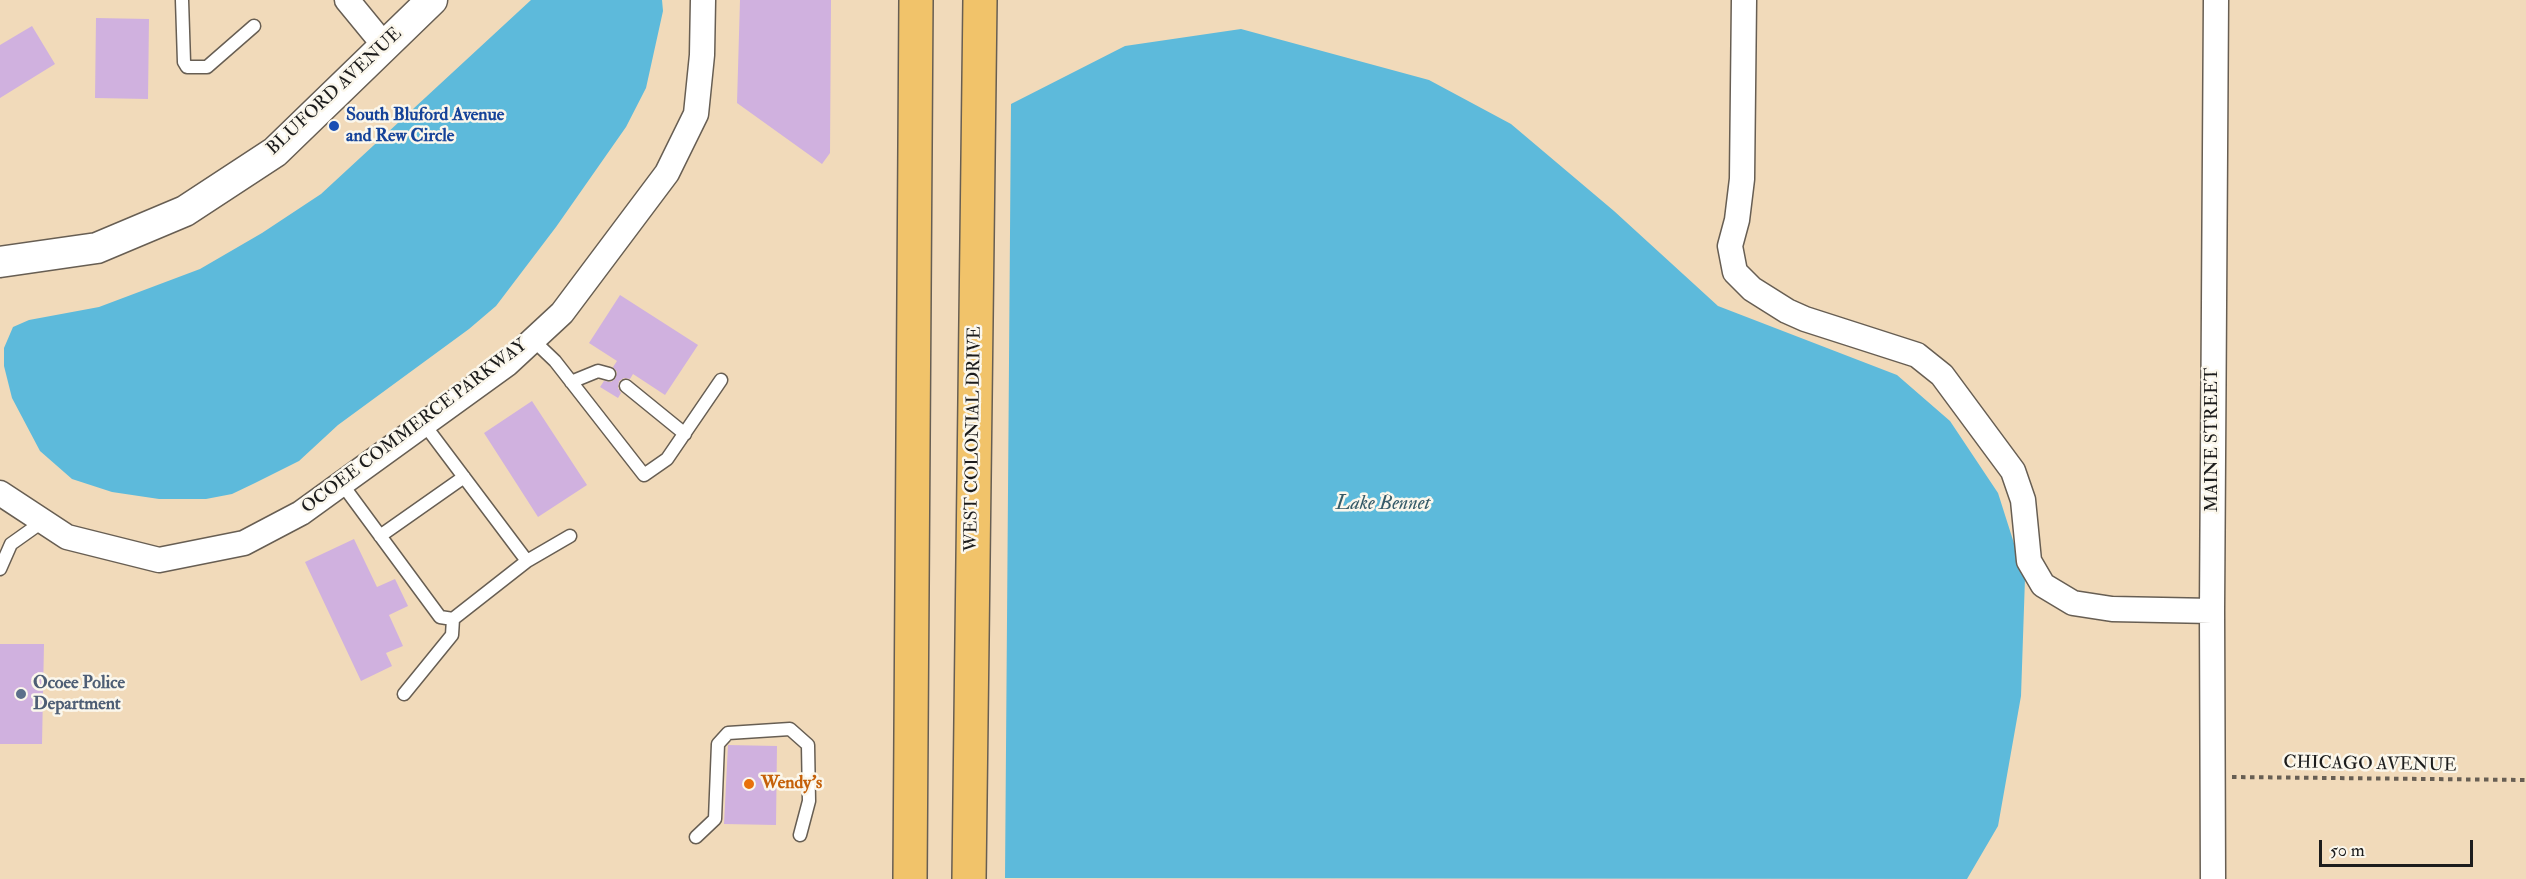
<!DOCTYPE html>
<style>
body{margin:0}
#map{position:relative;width:2526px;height:879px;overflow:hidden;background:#f1daba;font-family:"IM FELL Double Pica",serif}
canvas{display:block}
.scale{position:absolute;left:2319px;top:840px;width:154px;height:27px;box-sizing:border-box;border:3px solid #1c1c1c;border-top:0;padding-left:8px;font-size:18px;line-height:21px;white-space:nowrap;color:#1c1c1c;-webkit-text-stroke:4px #fbf7ec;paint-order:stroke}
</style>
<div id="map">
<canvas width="2526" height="879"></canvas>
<div class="scale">50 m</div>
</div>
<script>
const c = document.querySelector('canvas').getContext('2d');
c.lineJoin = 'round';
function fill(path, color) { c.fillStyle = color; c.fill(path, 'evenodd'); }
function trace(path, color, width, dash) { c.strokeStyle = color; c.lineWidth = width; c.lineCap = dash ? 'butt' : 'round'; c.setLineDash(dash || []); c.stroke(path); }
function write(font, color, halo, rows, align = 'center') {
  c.font = font + ' "IM FELL Double Pica",serif'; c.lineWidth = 5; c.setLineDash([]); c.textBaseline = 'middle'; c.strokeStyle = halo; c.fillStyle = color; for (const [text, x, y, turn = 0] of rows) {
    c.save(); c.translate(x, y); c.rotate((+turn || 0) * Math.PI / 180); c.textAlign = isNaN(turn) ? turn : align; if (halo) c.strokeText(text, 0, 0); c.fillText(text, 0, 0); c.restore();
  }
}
fill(new Path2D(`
 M531,0H662L663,11L646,88L626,127L556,227L496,306L469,329L338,425L299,461L255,483L232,494L206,499H159L112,492L72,479L40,451L12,398L4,366V348L13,327L29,320L99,307L200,269L262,233L321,194Z
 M1241,29L1429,80L1511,124L1614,211L1718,306L1897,375L1950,421L1998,493L2025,578L2021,696L1998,826L1967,879L1005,878L1011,104L1125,46Z`), '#5dbadb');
fill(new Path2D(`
 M740,0H831L830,153L822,164L737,103Z
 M96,18L149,19L148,99L95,98Z
 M32,26L55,64L0,98V45Z
 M620,295L698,345L665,395L633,374L630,379L624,378L619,381L618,388L621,393L618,398L600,387L604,381L611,382L615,379L617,372L613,367L617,361L589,343Z
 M532,401L587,485L538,517L484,433Z
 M354,539L377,587L395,579L408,606L389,615L403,646L386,653L392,666L361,681L305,562Z
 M0,644H44L42,744H0Z
 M728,745L777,746L776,825L724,824Z`), '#d0b1df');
const service = new Path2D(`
 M182,0L184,62L187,67H207L254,26
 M533,340L555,361L644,475L667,459L721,380
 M571,382L598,371L609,374
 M626,386L685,434
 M342,484L440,617L453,619L527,561L424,424
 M380,536L464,477
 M527,561L570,536
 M0,569L11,544L42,522
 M404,694L452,635L453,619
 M696,837L715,819L718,744L728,733L790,729L808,745L809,801L800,835`);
const minor = new Path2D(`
 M347,0L384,45
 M1744,0L1742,179L1737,220L1730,246L1735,272L1752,289L1787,311L1805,319L1917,355L1942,375L2013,471L2023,500L2029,561L2043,585L2073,603L2112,609L2212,611
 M0,493L67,537L159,560L244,543L301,513L507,364L562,313L667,173L696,114L702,55L703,0
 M2213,879L2212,611L2216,0`);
const tertiary = new Path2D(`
 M0,262L97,248L185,211L275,152L432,0`);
const trunk = new Path2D(`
 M910,879L916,0
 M969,879L980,0`);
trace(service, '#675e53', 15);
trace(minor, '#675e53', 27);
trace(tertiary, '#675e53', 33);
trace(trunk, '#675e53', 36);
trace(new Path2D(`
 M2232,777L2526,780`), '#675e53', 4, [4.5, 4.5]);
trace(service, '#fff', 12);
trace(minor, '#fff', 24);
trace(tertiary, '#fff', 30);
trace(trunk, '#f1c36a', 33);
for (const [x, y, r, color] of [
 [334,126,6,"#1a4fb4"],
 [21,694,6,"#5c6f8a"],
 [749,784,6,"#e8710a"]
]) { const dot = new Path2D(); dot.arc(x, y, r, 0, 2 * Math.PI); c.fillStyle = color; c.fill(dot); trace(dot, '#fbf7ec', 2); }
write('18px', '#1c1c1c', '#fbf7ec', [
 ["BLUFORD AVENUE",335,92,-43],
 ["OCOEE COMMERCE PARKWAY",415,427,-37],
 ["WEST COLONIAL DRIVE",974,439,-89],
 ["MAINE STREET",2213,440,-90],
 ["CHICAGO AVENUE",2370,765,1]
]);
write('bold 18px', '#164399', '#fbf7ec', [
 ["South Bluford Avenue",346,116],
 ["and Rew Circle",346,137]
], 'left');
write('bold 18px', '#4e5e75', '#fbf7ec', [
 ["Ocoee Police",33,684],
 ["Department",33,705]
], 'left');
write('bold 18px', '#c56008', '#fbf7ec', [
 ["Wendy's",761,784]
], 'left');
write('italic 20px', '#365b68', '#fbf7ec', [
 ["Lake Bennet",1383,505]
]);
</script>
